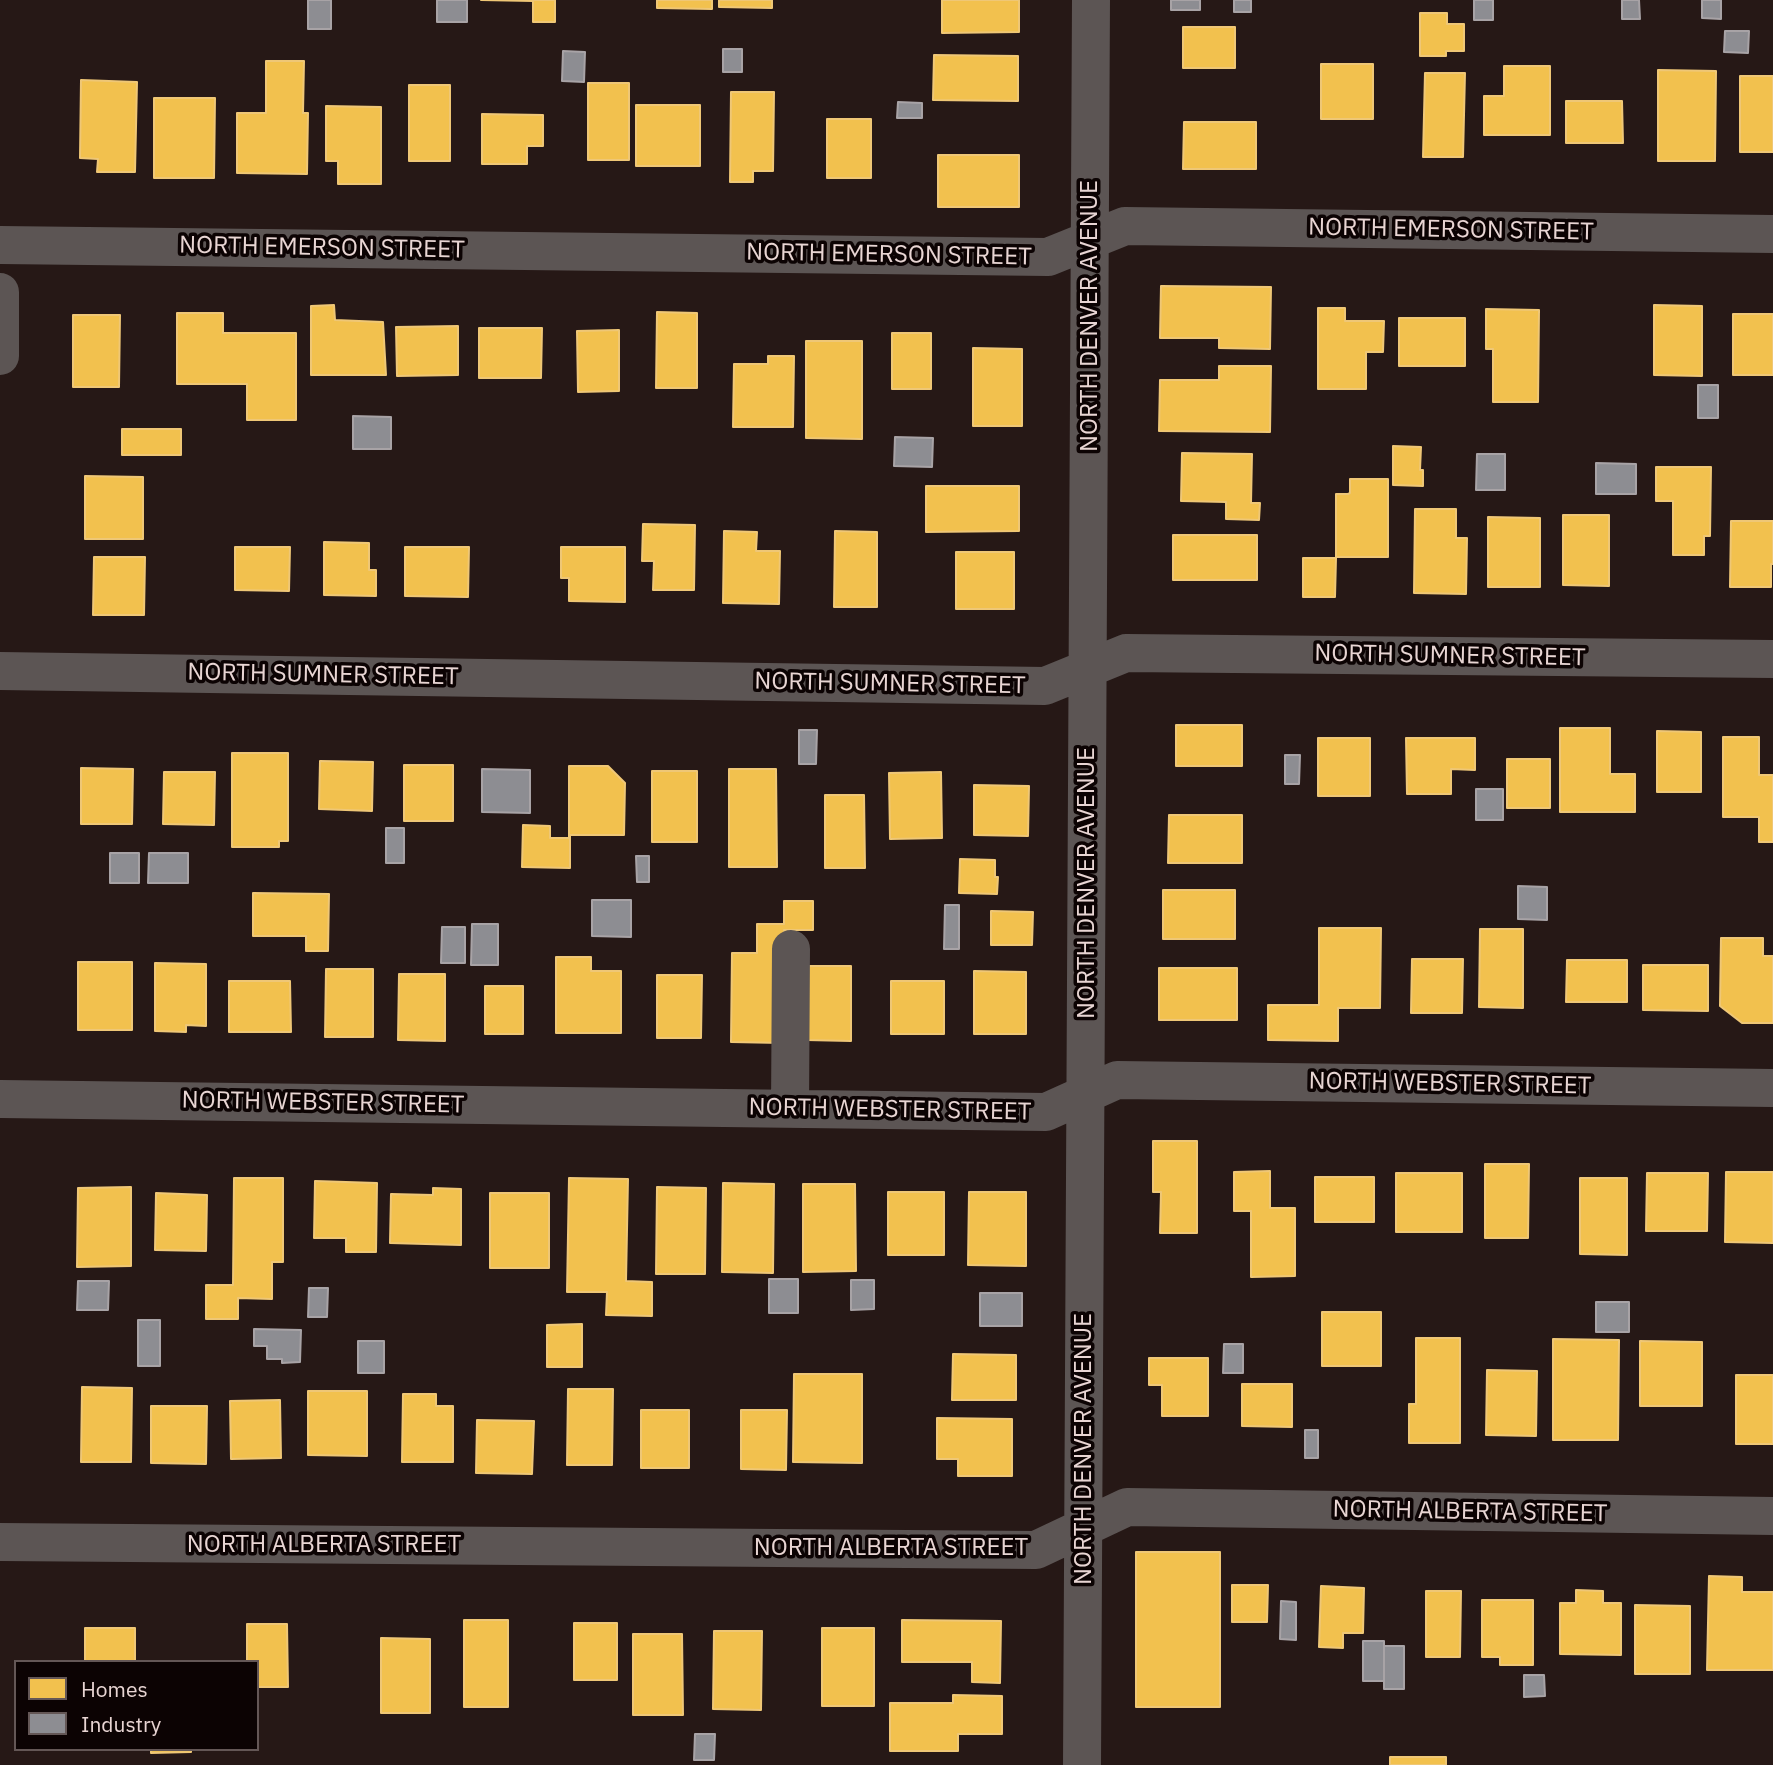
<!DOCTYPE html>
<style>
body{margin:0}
#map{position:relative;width:1773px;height:1765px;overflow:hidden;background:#261816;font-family:"IBM Plex Sans",sans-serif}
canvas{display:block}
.legend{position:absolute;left:14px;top:1660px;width:245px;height:91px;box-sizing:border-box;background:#0c0303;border:2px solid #645756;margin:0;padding:9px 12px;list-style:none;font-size:21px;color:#e8d5d3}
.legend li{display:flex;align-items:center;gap:14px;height:35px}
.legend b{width:35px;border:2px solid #645756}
</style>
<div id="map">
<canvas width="1773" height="1765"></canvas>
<ul class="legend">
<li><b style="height:19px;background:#f2c14e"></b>Homes</li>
<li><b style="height:19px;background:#8d8d92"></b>Industry</li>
</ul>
</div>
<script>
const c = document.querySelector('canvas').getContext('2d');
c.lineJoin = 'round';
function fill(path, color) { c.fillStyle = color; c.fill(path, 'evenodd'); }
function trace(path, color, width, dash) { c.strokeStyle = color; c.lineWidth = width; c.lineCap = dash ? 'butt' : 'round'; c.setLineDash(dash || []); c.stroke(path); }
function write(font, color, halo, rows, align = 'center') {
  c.font = font + ' "IBM Plex Sans",sans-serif'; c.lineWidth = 7; c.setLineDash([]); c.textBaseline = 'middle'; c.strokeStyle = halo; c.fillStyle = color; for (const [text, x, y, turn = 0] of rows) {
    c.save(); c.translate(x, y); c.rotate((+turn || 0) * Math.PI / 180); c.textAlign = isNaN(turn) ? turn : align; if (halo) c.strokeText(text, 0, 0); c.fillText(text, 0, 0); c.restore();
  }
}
const homes = new Path2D(`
 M481,0H555V22H533V1Z
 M657,0H712V9L657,8Z
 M719,0H772V8L719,7Z
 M942,0H1019V32L942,33Z
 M1420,13H1447V24H1464V51H1446V56H1420Z
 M1183,27H1235V68H1183Z
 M934,55L1018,56V101L933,100Z
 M266,61H304L303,113H308L307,174L237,173V113H266Z
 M1321,64H1373V119H1321Z
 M1504,66H1550V135H1484V96H1504Z
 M1658,70L1716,71L1715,161H1658Z
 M1425,73H1465L1463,157H1423Z
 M1740,76H1773V152H1740Z
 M81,80L137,82L135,172H97L98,159L80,158Z
 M588,83H629V160H588Z
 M409,85H450V161H409Z
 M731,92H774L773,171H753V182H730Z
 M154,98H215L214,178H154Z
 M1566,101H1622L1623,143H1566Z
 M636,105H700V166H636Z
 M326,106L381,107V184H338V161H326Z
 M482,114L543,115V146H527V164H482Z
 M827,119H871V178H827Z
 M1184,122H1256V169H1183Z
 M938,155H1019V207H938Z
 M1161,286L1271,287L1270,349L1219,348V338H1160Z
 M334,305L335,320L383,322L386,375H311V306Z
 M1654,305L1702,306V376L1654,375Z
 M1318,308H1345V321H1384L1383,352H1366V389H1318Z
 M1486,309L1539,310L1538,402H1493V349H1486Z
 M657,312L697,313V388H656Z
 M177,313H223V333H296V420H247V384H177Z
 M1733,314H1773V375H1733Z
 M73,315H120L119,387H73Z
 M1399,318H1465V366H1399Z
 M458,326V375L397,376L396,327Z
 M479,328H542L541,378H479Z
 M619,330V391L578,392L577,331Z
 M892,333H931V389H892Z
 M806,341H862V439L806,438Z
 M973,348L1022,349V426H973Z
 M768,356H794L793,427H733L734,364H768Z
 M1219,366H1271L1270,432L1159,431L1160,380H1219Z
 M122,429H181V455H122Z
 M1393,446L1421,447L1420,470H1423V486L1393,485Z
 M1182,453L1252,454L1251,503H1260L1259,520L1226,519V502L1181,501Z
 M1656,467H1711L1710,536H1704V555H1673V501H1656Z
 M85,476L143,477V539H85Z
 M1350,479H1388V557H1336V494H1348L1350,493Z
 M926,486H1019V531L926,532Z
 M1415,509H1456V538H1467L1466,594L1414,593Z
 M1563,515H1609V586L1563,585Z
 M1488,517L1540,518V587H1488Z
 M1731,521H1773V564H1771V587H1730Z
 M643,524L695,525L694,590H653L654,561H642Z
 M724,531L757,532L756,551H780L779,604L723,603Z
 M835,531L877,532V607H834Z
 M1173,535H1257V580H1173Z
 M324,542L369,543V570H376V596L324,595Z
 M235,547H290L289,591L235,590Z
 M405,547H469L468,597L405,596Z
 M561,547H625V602L569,601V578H561Z
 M956,552H1014V609H956Z
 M94,557H145L144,615H93Z
 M1303,558H1336L1335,597H1303Z
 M1176,725H1242V766H1176Z
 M1560,728H1610V774H1635V812H1560Z
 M1657,731L1701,732V792H1657Z
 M1723,737H1759V775H1773V842H1759V817H1723Z
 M1318,738H1370V796H1318Z
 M1406,738H1475V770L1451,769V794H1407Z
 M232,753H288V841H279V847H232Z
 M1507,759H1550V808H1507Z
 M320,761L373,762L372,811L319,809Z
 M404,765H453V821H404Z
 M569,766H608L625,783L624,835H570V868L522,867L523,825L550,826V838H569Z
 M81,768L133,769L132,824H81Z
 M729,769H776L777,867H729Z
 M652,771H697V842H652Z
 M164,772H215L214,825L163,824Z
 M941,772L942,838L890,839L889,773Z
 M974,785L1029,786L1028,836L974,835Z
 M825,795H864L865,868H825Z
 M1169,815H1242V863H1168Z
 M960,859L995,860V877H998L997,894L959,893Z
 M1163,890H1235V939H1163Z
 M253,893L329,894L328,951H306V936H253Z
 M784,901H813V930H784L782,1043L731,1042L732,953H757V924H784Z
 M991,911L1033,912L1032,945H991Z
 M1319,928H1381L1380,1008H1338V1041L1268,1040V1005H1319Z
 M1480,929H1523V1008L1479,1007Z
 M1721,938H1763V956H1773V1023H1742L1720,1006Z
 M556,957H591V971H621V1033H556Z
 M1412,959H1463L1462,1013H1411Z
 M1567,960H1627V1002H1566Z
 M78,962H132V1030H78Z
 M155,963L206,964V1026L186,1025V1032L155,1031Z
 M1643,965H1708V1011L1643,1010Z
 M806,966H851V1041L806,1040Z
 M1159,968H1237V1020H1159Z
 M326,969H373V1037H325Z
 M974,971L1026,972V1034H974Z
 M399,974H445V1041L398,1040Z
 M657,975H702L701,1038H657Z
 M229,981H290L291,1032H229Z
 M891,981H944V1034H891Z
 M485,986H523V1034H485Z
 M1153,1141H1197V1233H1160L1161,1192H1153Z
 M1485,1164H1529L1528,1238H1485Z
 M1270,1171V1208H1295V1276L1251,1277V1211H1234V1172Z
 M1726,1172H1773V1243L1725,1242Z
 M1396,1173H1462V1232H1396Z
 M1647,1173H1708L1707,1231H1646Z
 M1315,1177H1374V1222H1315Z
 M234,1178H283V1262H272V1299L238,1298V1319H206V1285H233Z
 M569,1178L628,1179L626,1281L652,1282V1316L606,1315L607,1292H567Z
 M1580,1178H1627V1255L1580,1254Z
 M315,1181L377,1183L376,1252H346V1238H314Z
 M723,1183L774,1184L773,1273L722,1272Z
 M803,1184H855L856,1271L803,1272Z
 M131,1187V1266L77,1267L78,1188Z
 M657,1187L706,1188L705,1274H656Z
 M433,1188L461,1189V1245L390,1243L391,1194L433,1195Z
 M888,1192H944V1255H888Z
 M969,1192H1026V1266L968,1265Z
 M156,1193L207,1195L206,1251L155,1250Z
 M490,1193H549V1268H490Z
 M1322,1312H1381V1366H1322Z
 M582,1324V1367H547V1325Z
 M1416,1338H1460V1443H1409V1404H1416Z
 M1553,1339L1619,1340L1618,1440H1553Z
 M1640,1341L1702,1342V1406H1640Z
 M953,1354L1016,1355V1400H952Z
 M1149,1358H1208V1416H1162V1385H1149Z
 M1487,1370L1537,1371L1536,1436L1486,1435Z
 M794,1374H862V1463L793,1462Z
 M1736,1375H1773V1444H1736Z
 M1242,1384H1292V1427L1242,1426Z
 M82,1387L132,1388L131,1462H81Z
 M568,1389H613L612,1465H567Z
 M308,1391H367V1456L308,1455Z
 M403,1394H436V1406H453V1462H402Z
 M280,1400L281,1458L231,1459L230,1401Z
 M151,1406H207L206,1464L151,1463Z
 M641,1410H689V1468H641Z
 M741,1410H787L786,1470L741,1469Z
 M937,1418L1012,1419V1476H958V1459H937Z
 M477,1420L534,1421L532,1474L476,1473Z
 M1136,1552H1220V1707H1136Z
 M1709,1576L1742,1577V1592H1773V1670H1707Z
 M1232,1585H1268L1267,1622H1232Z
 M1321,1586L1364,1588L1363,1633H1343V1648L1319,1647Z
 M1576,1590L1603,1591V1603H1621V1655L1560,1654V1603H1576Z
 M1426,1591H1461L1460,1657H1426Z
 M1482,1600H1533V1665H1500V1657H1482Z
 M1635,1605L1690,1606V1674H1635Z
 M464,1620H508V1707H464Z
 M902,1620L1001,1621L1000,1683L972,1682V1662H902Z
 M574,1623H617V1680H574Z
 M247,1624H287L288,1687H257V1662H247Z
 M85,1628H135V1662H85Z
 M822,1628H874V1706H822Z
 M714,1631H762L761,1710L713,1709Z
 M633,1634H682L683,1715H633Z
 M381,1638L430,1639V1713H381Z
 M953,1695L1002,1696V1734H958V1751H890V1703H953Z
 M151,1749H191V1752L151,1753Z
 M1390,1757H1446V1765H1390Z`);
fill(homes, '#f2c14e');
trace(homes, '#efc776', 2);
const industry = new Path2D(`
 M308,0H331V29H308Z
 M437,0H467V22H437Z
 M1171,0H1200V10H1171Z
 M1234,0H1251V12H1234Z
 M1474,0H1493V20H1474Z
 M1622,0H1639L1640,19H1622Z
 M1702,0H1721V19L1702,18Z
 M1725,31H1749L1748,53L1724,52Z
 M723,49H742V72H723Z
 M563,51L585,52L584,82L562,81Z
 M898,102L922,103V118H897Z
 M1698,385H1718V418H1698Z
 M353,416L391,417V449H353Z
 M895,437L933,438L932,467L894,466Z
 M1477,454H1505V490H1476Z
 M1596,463L1636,464V494H1596Z
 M799,730H817L816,764H799Z
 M1285,755H1300L1299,784H1285Z
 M482,769L530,770V813L482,812Z
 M1476,789H1503V820H1476Z
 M386,828H404V863H386Z
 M110,853H139V883H110Z
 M149,853H188V883H148Z
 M636,856H649V882H637Z
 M1518,886L1547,887V920L1518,919Z
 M592,900H631V937L592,936Z
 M945,905H959V949H944Z
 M472,924H498V965H471Z
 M442,927H465V963H441Z
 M769,1279H798V1313H769Z
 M851,1280H874V1309L851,1310Z
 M78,1281H109L108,1310H77Z
 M309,1288H328L327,1317H308Z
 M980,1293H1022V1326H980Z
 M1596,1302H1629V1332H1596Z
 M138,1320H160V1366H138Z
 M254,1329L301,1330L300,1362L282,1363V1359H267V1346H254Z
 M358,1341H384V1373H358Z
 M1224,1344H1243V1373H1223Z
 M1305,1430H1318V1458H1305Z
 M1281,1601L1296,1602V1640L1280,1639Z
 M1363,1641H1384V1681H1363Z
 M1384,1646H1404V1689H1384Z
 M1524,1675H1544L1545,1696L1524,1697Z
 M695,1734H715L714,1760H694Z`);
fill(industry, '#8d8d92');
trace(industry, '#a8a3a6', 2);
trace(new Path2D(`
 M0,245L1048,257L1125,226L1773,234
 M0,292V356
 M0,671L1045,686L1126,653L1773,659
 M0,1099L1046,1112L1117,1080L1773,1088
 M790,1109L791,949
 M0,1542L1036,1550L1127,1507L1773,1516
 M1082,1765L1091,0`), '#5c5554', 38);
write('24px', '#e8d5d3', '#0c0303', [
 ["NORTH EMERSON STREET",1451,230,1],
 ["NORTH EMERSON STREET",322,248,1],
 ["NORTH EMERSON STREET",889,255,1],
 ["NORTH DENVER AVENUE",1090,316,-90],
 ["NORTH SUMNER STREET",1450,656,1],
 ["NORTH SUMNER STREET",323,675,1],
 ["NORTH SUMNER STREET",890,684,1],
 ["NORTH DENVER AVENUE",1087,883,-90],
 ["NORTH WEBSTER STREET",1450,1084,1],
 ["NORTH WEBSTER STREET",323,1103,1],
 ["NORTH WEBSTER STREET",890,1110,1],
 ["NORTH DENVER AVENUE",1084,1449,-90],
 ["NORTH ALBERTA STREET",1470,1512,1],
 ["NORTH ALBERTA STREET",324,1545],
 ["NORTH ALBERTA STREET",891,1548]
]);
</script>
